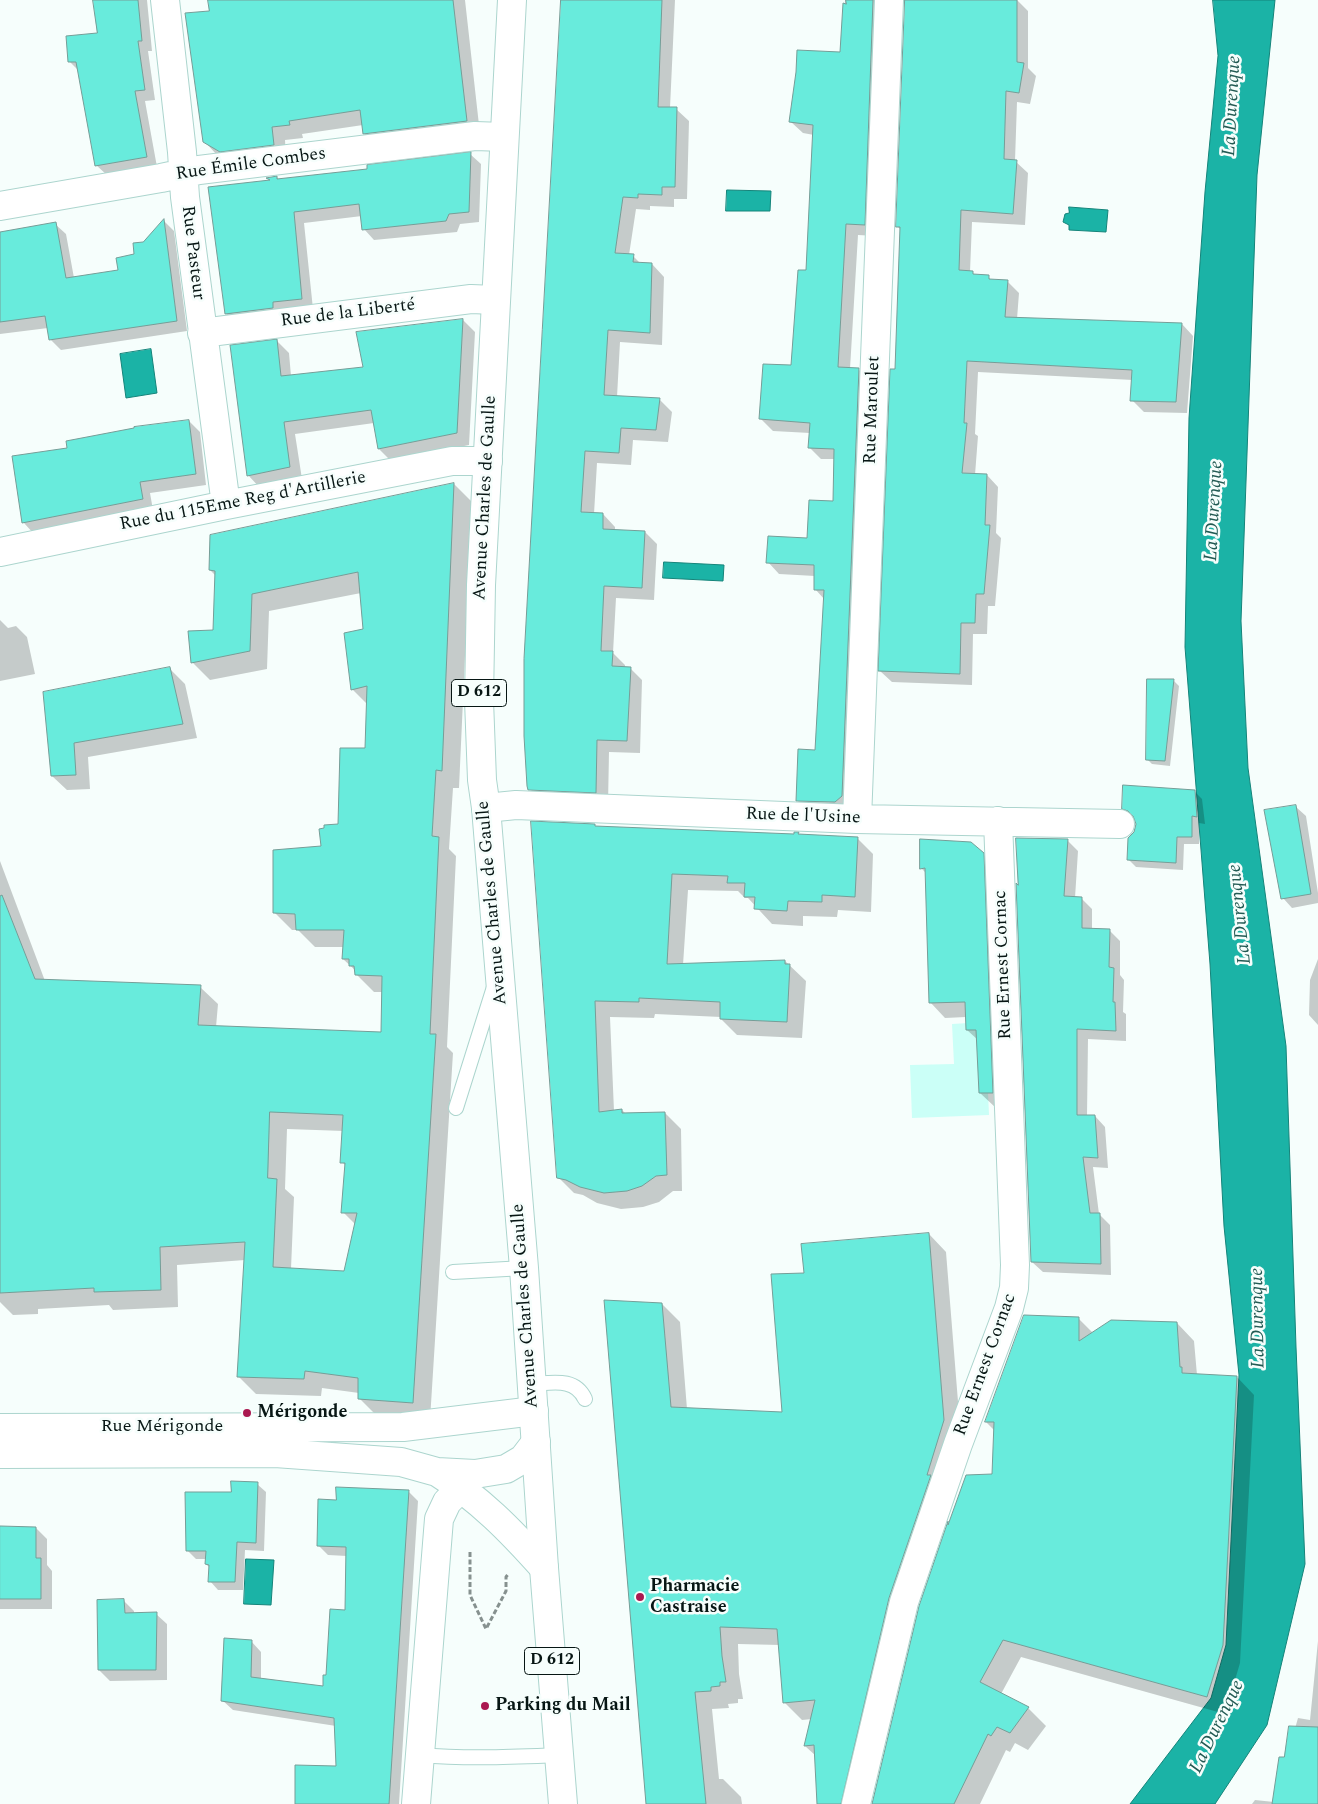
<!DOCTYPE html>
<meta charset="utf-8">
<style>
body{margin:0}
canvas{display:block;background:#f6fefc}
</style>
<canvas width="1318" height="1804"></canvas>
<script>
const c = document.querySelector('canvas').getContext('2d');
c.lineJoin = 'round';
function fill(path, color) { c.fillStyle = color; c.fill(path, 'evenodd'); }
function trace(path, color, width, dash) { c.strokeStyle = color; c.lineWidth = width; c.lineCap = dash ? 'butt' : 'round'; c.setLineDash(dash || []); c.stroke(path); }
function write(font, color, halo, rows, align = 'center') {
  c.font = font + ' Spectral,serif'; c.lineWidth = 5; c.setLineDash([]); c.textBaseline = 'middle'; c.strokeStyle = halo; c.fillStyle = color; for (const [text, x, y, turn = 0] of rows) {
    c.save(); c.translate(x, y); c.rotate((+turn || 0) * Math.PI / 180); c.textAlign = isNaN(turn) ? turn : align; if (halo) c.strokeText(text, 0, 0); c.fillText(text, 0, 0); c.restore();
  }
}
fill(new Path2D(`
 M985,1022L989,1115L912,1118L910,1065L954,1064L952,1024Z`), '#cbfff7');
const water = new Path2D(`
 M1213,0H1275L1257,175L1241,621L1248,768L1286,1046L1296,1347L1305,1564L1267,1725L1215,1804H1130L1211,1698L1226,1645L1239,1375L1224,1226L1210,964L1185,647L1189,418L1205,192L1218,56Z
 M727,190L771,191L770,211H726Z
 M1069,207L1108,210L1106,232L1069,230V225L1063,222L1065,214L1069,213Z
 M151,349L157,393L126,398L120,354Z
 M664,562L724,565L723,581L663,578Z
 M246,1559L274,1560L271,1605L244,1604Z`);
fill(water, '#1bb3a6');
trace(water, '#15847a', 1);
fill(new Path2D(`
 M94,0H147L152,51H148L155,100L145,101L157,167L107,175L96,165L80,72L69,61L99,34Z
 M209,0H465L480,134L377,147L364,134L363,125L302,134L303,138L285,140L286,158L217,155L204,141L210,12Z
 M562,0H675L670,108L676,109L689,121L687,199H674V207L650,206V210L636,209L629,255L633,256L641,264H652L664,277L662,345L620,342L617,397L659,399L672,412L668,442L633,440L631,465L597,463L594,514H603L615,527V531L645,532L657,544L654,600L616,598L613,653L625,665V668H630L642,680L640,753L609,752L608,805L542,802L530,789Z
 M845,0H891L876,236L858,235L850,369H858L870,381L854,808L809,812L797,800L816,751L825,600L815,589V576L779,574L768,562L808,539L834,502L835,459H821L809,447L810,433L773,431L761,419L792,366L807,272L814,135L803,133L791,122L842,54Z
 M906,0H1017L1028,11V68L1036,76L1030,104L1017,102L1015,161L1028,173L1025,225L972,222L970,272L977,276L988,277L992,281H1007L1019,293L1017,319L1182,324L1193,336L1187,413L1144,412L1132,400L1133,380L978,372L975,434L978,436L975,475H987L998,487L996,533L1001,538L995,606H988L987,634H973L972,685L892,682L880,671L896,370L901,230L897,226Z
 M470,154L481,164L479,222L460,224L457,232L374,240L364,229L362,216L304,223L313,309L237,325L226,314L271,181L268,178L277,177L279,180L369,170Z
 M164,221L174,231L187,331L61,350L50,339L48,328L0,334V233L55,224L66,234L74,278L119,271L136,255L143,243Z
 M463,320L475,332L469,445L391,461L379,449L374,423L295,434L302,479L260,488L248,475L277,341L289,353L291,376L364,368L358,333Z
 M189,421L200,432L206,485L150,493L153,510L34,534L24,523L13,457L68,449Z
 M454,484L472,502L459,788H453L449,849L456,856L447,1047L453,1053L430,1420L377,1416L359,1398V1393L322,1388L321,1396L256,1394L239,1377L245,1260L177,1265L178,1307L113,1310L109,1305L38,1309V1314L13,1315L0,1302V861L45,981L200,987L218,1004L216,1027L383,1033V992H374L356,974V971L343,959L344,947H315L298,930H292L274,912L339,825L367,750L368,705L352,689L365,630L361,593L269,611L267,669L210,680L192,662L215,632L216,576L210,570L211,536ZM287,1129L344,1131L342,1162L346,1166L343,1212L356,1225L345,1273L291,1269L294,1197L285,1189Z
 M0,620L8,628L16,626L27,637L35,674L0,681Z
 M170,669L185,684L197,738L88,757L90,789L67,790L52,776L45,693Z
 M1174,681L1179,686L1170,766L1152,764L1147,759Z
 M1194,791L1202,799L1205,824L1199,823V844H1184L1183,870L1136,867L1128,859L1137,824L1135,818L1131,816L1123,808Z
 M1296,807L1306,816L1318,893V903L1292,908L1283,898Z
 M594,825L596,827L796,835V833L799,834L800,835L857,838L873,854L871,912L838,910L837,917L803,916V926L772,924L748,898H745L738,891L688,890L683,965L785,961L806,981L802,1038L737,1035L721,1019V1017L655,1014L654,1018L610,1017L614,1111L622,1110L626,1114L665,1113L681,1129L682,1191H673L659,1202L643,1207L621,1209L597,1203L583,1195L574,1193L558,1177Z
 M1067,840L1078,851L1075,898H1081L1092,909V929L1109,930L1120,941V975L1124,980L1123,1012L1126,1014V1041L1088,1039L1087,1116H1095L1105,1127L1108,1168L1093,1167L1099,1214L1110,1225L1111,1275L1043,1272L1032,1262Z
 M983,854L999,870L996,1108L980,1093L978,1040L967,1030L966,1017L945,1018L930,1002L926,873L921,868Z
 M1318,959V1025L1309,1015L1310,980Z
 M929,1234L946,1252L961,1439L862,1804H818L816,1756L805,1746L812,1719L802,1720L784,1702L780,1645L738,1644L739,1674L743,1699H738V1703L728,1704L729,1708L712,1709L719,1779H723L741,1797L742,1804H648L662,1304L680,1322L687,1409L784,1413L805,1274Z
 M1025,1316L1079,1319L1093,1333L1177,1323L1194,1341L1197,1375L1237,1377L1254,1395L1240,1663L1225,1714L1021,1657L1001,1694L1028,1708L1046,1726L1028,1750L1015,1743L1010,1752L1006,1750L980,1804H873L993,1476L995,1431L986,1422Z
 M257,1484L266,1492L264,1551L245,1550L243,1590H218L210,1581V1568L206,1564L207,1559H196L187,1550L232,1493Z
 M408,1491L418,1501L399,1804H297L338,1768L336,1726L233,1710L222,1700L251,1641L261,1652V1679L324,1687L346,1611L347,1556L328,1555L318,1545L337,1501Z
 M0,1528H36L47,1539V1565L52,1571V1609H0Z
 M123,1600L134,1611V1614H156L167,1624V1680L110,1681L99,1670Z
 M1318,1641V1804H1252L1255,1800L1274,1802L1298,1718L1310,1720Z`), '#0003');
const building = new Path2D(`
 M93,0H138L142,41H138L145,90L135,91L147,157L95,166L76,62H68L66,36L97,33Z
 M208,0H453L467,121L363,134L360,110L289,121L290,125L272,127L274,145L220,152L203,142L185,13L209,11Z
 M561,0H662L658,107H677L675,187H662V195L638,194V198L623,197L615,253L634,254L633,262L652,263L650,333L608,330L604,395L660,398L656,430L621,428L619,453L585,451L581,512L603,513V529L645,531L642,588L604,586L601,651H613L612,666L631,667L627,741L597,740L596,793L528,790L527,786L524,736V659Z
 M846,0H873L865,225L846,224L838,367L859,368L842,796L835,802L796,801L798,749L815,750L824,590H814V565L766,563L768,536L807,538L809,500L833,501L834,449L808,448L810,423L759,419L763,364L791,365L798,270H806L813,125L789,122L796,72L797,50L840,52L843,3L846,4Z
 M905,0H1017V62L1024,63L1019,93L1006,91L1004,159L1017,160L1013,214L961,210L959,270L973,271V274L989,275V279L1008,280L1005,317L1182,323L1176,402L1130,401L1132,370L967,361L964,423H967L962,473L987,474L985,525H990L984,594H976L975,623H961L960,674L878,671L890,369H895L900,227H896Z
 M471,152L469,212L449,214L446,221L362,230L359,204L294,212L302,299L273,302V308L225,314L208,187L270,180L266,178L277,176V179L367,169V165Z
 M164,219L177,321L49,340L45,316L0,322V232L56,222L66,278L118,270L116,258L134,254L133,243L143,242Z
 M463,319L457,433L378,449L371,410L284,422L290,467L247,476L230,345L277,339L281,376L363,367L356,332Z
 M189,420L196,474L140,482L143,499L22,523L12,456L67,448L66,441L134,428V427Z
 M454,483L442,771L436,770L432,836L439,837L430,1034H436L413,1403L358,1399V1378L305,1371L304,1379L237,1377L245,1242L160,1247L161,1290L94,1292V1288L0,1293V896L2,895L35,979L201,985L198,1025L381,1032L382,976L355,975L354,966H349V959H342L344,930H296L295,914L273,913V850L321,846L319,829L324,828V825L338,824L340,748H365L367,686L351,690L344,633L363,629L358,572L252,594L250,651L191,663L188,631L213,630L215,571L209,570L210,535ZM270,1112L343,1115L340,1163H345L341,1213H357L344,1271L273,1267L277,1179L268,1178Z
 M170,667L183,724L74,743L76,775L51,776L43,692Z
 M1147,679H1174L1165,761L1146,760Z
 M1123,785L1195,790L1197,817L1192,816V837H1177L1176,863L1127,860L1128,838L1134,832L1136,824L1133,816L1128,811L1122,809Z
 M1296,805L1311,894L1281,899L1264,810Z
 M531,821L595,824V826L794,834V832H799L798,834L858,837L855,897L822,895V902L788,901L787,911L754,909L755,897H744L745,883H727L728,876L672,874L667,964L785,960V964H790L787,1022L720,1019V1002L639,998V1002L595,1001L599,1112L622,1109V1113L665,1112L667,1175L656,1176L642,1186L627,1191L604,1193L580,1187L566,1180L557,1178Z
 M1016,838L1068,839L1064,896L1082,897V928L1110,929L1109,967L1114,968L1113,1002H1115L1116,1031L1077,1029V1115H1095L1098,1158L1083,1157L1090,1213H1100L1101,1264L1031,1262L1016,883L1018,885Z
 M920,839L971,842L984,853L993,1093H979L976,1030H966L965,1002L929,1003L925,868L920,869Z
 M929,1233L944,1420L927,1475H931L889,1598L841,1804H817L814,1745L804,1746L815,1700L783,1703L777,1629L720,1627L722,1656L726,1682H720V1686L711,1687V1691L695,1692L706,1804H646L604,1300L662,1303L671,1407L782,1412L771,1274L804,1273L801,1244Z
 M1024,1315L1079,1317V1341L1111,1320L1177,1322L1180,1367H1182V1373L1237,1376L1223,1645L1207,1697L1003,1640L980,1682L1029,1707L1010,1733L997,1727L991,1736L988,1734L954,1804H872L919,1606L948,1521V1525L966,1475L992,1474L994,1422H985Z
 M231,1481L258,1482L256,1543L237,1542L235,1582H208L209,1565L205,1564L206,1551H186L185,1492H231Z
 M336,1487L409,1490L389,1804H295V1765L336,1766L334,1718L221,1701L224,1638L252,1640L251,1677L323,1686V1675H326L330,1609L345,1610L346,1547L317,1546L318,1499L336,1500Z
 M0,1526L36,1527V1558H41V1599H0Z
 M124,1599L125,1613L157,1612L156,1670H98L97,1600Z
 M1289,1726L1318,1727V1804H1272L1279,1757H1284Z`);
fill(building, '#68ebdc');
trace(building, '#769d97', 1);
const service = new Path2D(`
 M456,1108L494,987
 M453,1272L524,1268
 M532,1384C552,1383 575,1377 585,1399
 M420,1755C467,1759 513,1757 559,1755`);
const minor = new Path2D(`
 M165,0L182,152L185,197L226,505
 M0,206L161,178L199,170L475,136L504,137
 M202,333L471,299L495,300
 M0,552L226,505L452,461H488
 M486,808L516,805L857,819L1120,824
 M857,819L889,0
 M416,1804L439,1519L447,1502L475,1474
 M856,1804L904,1602L958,1444L1009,1308L1014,1288L1015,1265L998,821`);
const tertiary = new Path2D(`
 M0,1428L403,1427L534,1411
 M0,1454L275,1453L401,1462L437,1472L475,1474L506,1469L523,1459L536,1442
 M437,1472C480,1499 511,1531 544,1568`);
const primary = new Path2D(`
 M512,0L481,585L479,700L482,780L486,808L524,1268L544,1568L563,1804`);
trace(service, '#acd5ce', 16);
trace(minor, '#acd5ce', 30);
trace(tertiary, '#acd5ce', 30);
trace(primary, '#acd5ce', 30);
trace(new Path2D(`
 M470,1552V1595L486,1629L506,1591V1577L509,1573`), '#86918f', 3, [5, 2.5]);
trace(service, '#fff', 14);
trace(minor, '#fff', 28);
trace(tertiary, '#fff', 28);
trace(primary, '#fff', 28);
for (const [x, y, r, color] of [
 [247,1413,5,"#aa1850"],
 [640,1597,5,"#aa1850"],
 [485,1706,5,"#aa1850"]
]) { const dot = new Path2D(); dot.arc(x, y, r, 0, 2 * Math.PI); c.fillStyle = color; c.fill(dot); trace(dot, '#f6fefc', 2); }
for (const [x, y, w] of [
 [479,693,55],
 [552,1661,55]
]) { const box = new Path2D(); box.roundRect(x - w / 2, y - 13.5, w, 27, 4); c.fillStyle = '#f6fefc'; c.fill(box); trace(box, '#071614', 1); }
write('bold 16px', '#071614', null, [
 ["D 612",479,693],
 ["D 612",552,1661]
]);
write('18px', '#071614', '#f6fefc', [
 ["Rue Émile Combes",251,165,-8],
 ["Rue Pasteur",192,253,83],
 ["Rue de la Liberté",348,314,-7],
 ["Rue Maroulet",873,410,-88],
 ["Avenue Charles de Gaulle",486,498,-87],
 ["Rue du 115Eme Reg d'Artillerie",243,502,-11],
 ["Rue de l'Usine",803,817,2],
 ["Avenue Charles de Gaulle",493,903,-95],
 ["Rue Ernest Cornac",1004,965,-92],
 ["Avenue Charles de Gaulle",526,1306,-94],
 ["Rue Ernest Cornac",986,1365,-70],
 ["Rue Mérigonde",162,1427]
]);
write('bold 18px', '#071614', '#f6fefc', [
 ["Mérigonde",257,1413],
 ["Pharmacie",650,1587],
 ["Castraise",650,1608],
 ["Parking du Mail",495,1706]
], 'left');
write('italic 19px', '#225a53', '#f6fefc', [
 ["La Durenque",1233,106,-87],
 ["La Durenque",1215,511,-87],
 ["La Durenque",1241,914,-96],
 ["La Durenque",1259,1318,-91],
 ["La Durenque",1218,1727,-64]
]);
</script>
